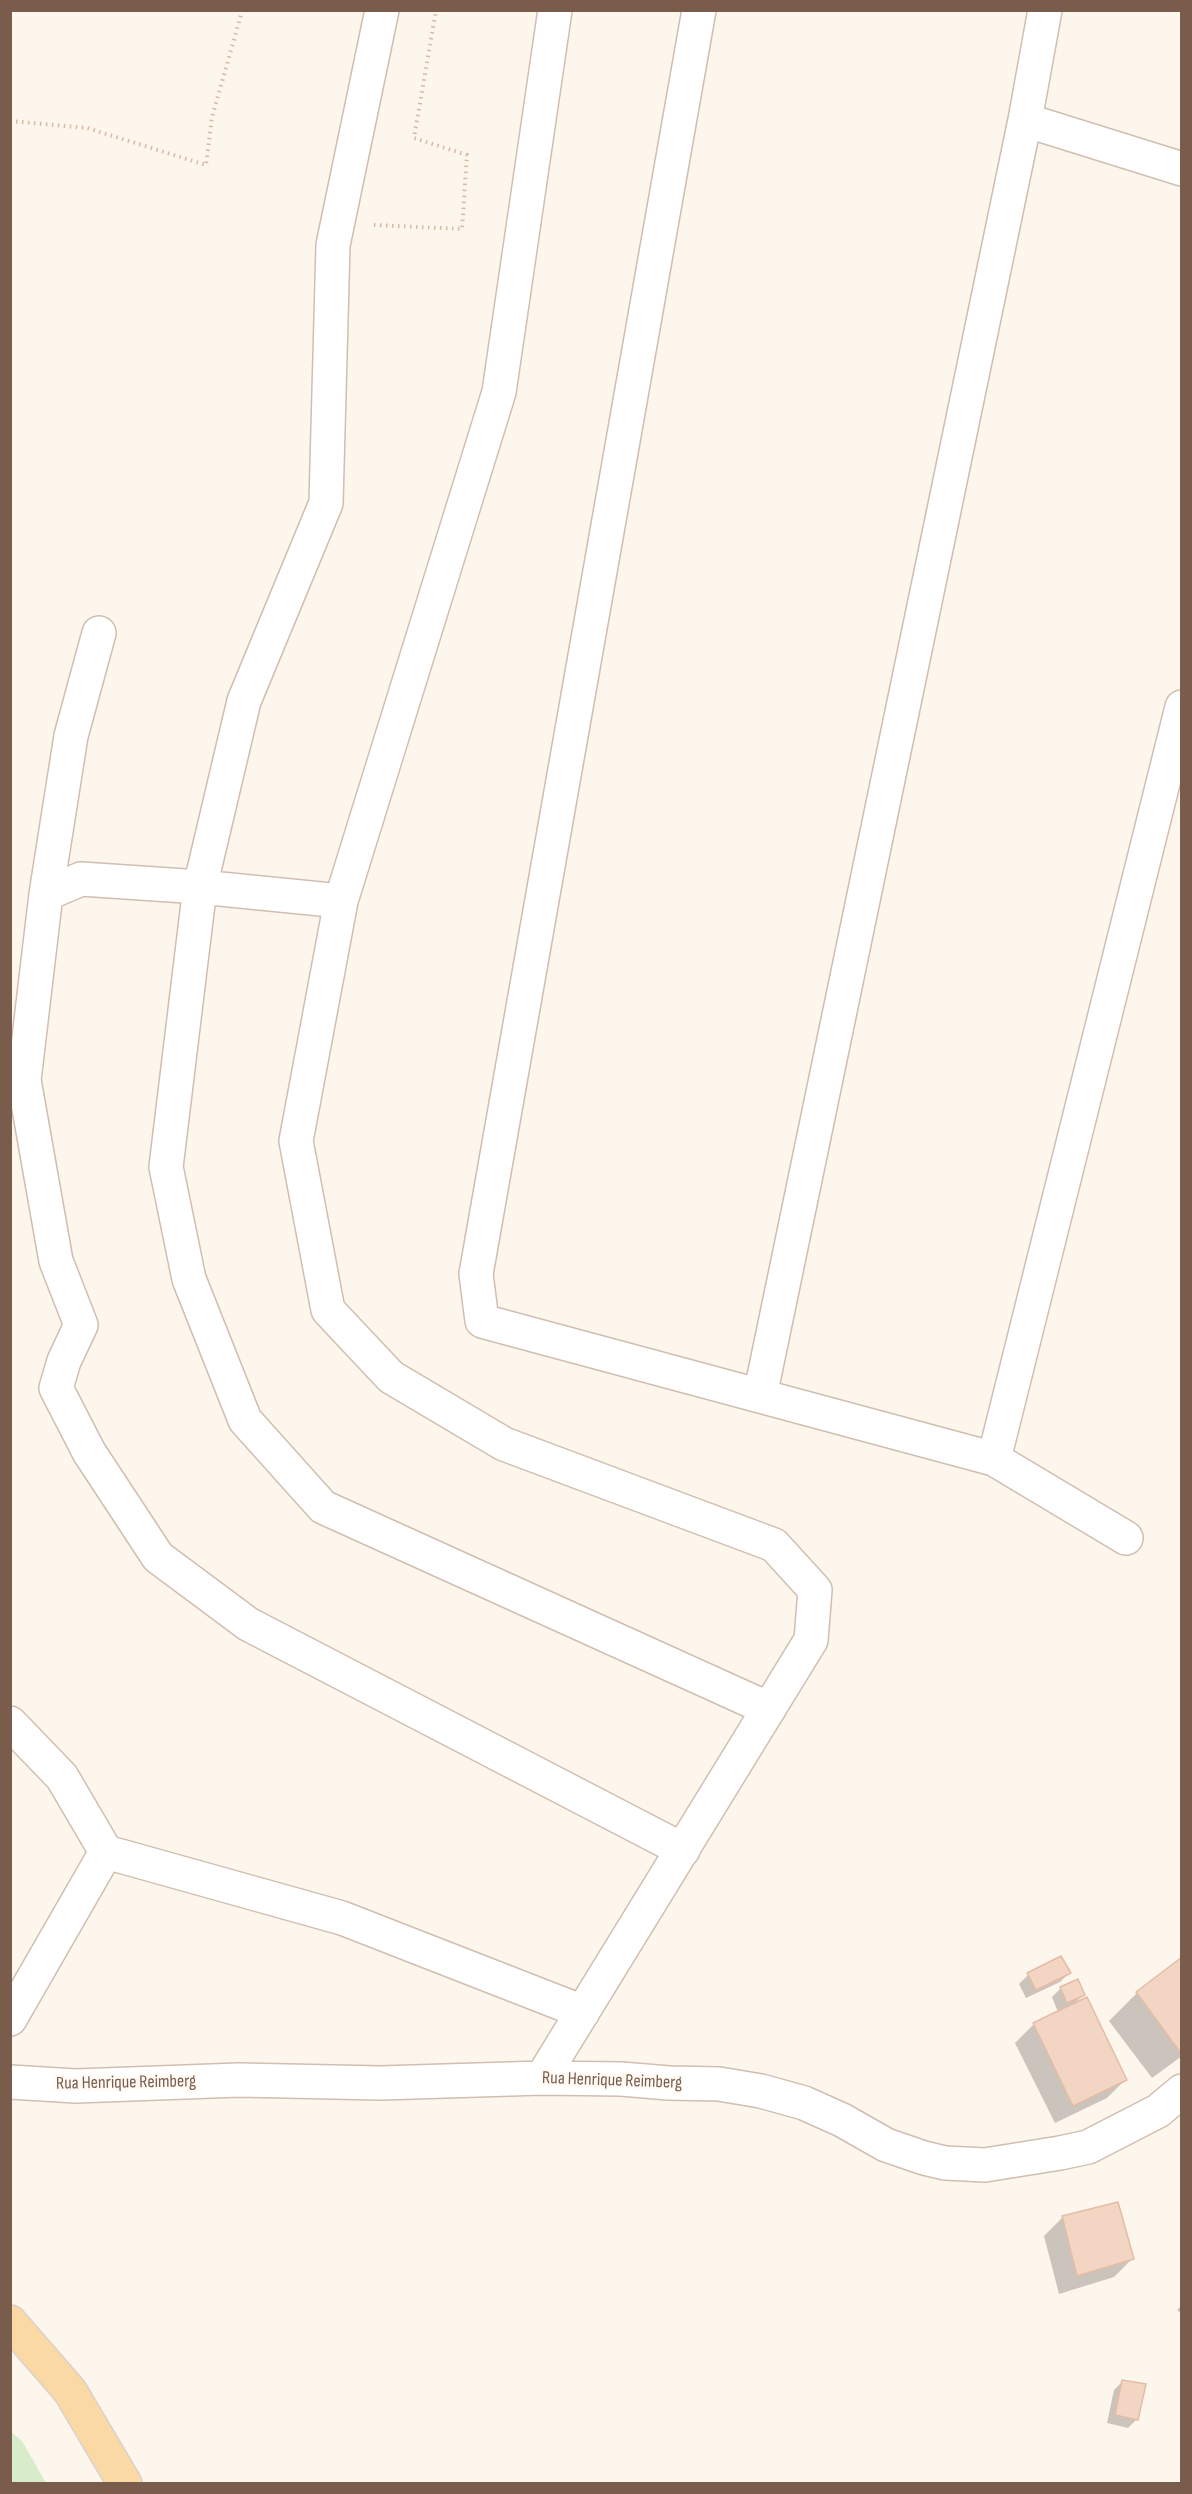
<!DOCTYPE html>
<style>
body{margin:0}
#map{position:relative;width:1192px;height:2494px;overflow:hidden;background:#fdf6ec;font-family:"Sofia Sans Condensed",sans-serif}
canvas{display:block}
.frame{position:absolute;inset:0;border:12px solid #7a5c4d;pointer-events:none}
</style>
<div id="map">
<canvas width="1192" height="2494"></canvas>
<div class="frame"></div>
</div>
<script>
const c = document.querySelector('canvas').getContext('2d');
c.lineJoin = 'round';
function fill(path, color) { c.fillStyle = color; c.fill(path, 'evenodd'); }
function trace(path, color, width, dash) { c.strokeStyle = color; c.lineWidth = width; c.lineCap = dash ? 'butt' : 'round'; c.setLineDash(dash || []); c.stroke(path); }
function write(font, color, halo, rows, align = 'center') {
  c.font = font + ' "Sofia Sans Condensed",sans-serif'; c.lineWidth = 5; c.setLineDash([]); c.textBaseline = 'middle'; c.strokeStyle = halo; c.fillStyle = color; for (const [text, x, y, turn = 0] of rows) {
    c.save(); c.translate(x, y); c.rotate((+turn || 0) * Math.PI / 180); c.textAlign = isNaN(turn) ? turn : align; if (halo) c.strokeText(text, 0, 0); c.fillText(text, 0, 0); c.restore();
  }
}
fill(new Path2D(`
 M10,2431L22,2441L46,2483H11Z`), '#d8ecc9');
fill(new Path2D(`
 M1061,1958L1069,1973L1060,1982L1026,1998L1019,1984L1028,1975Z
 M1182,1959V2056L1152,2078L1109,2021L1137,1993Z
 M1061,1988L1083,1995L1074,2004L1126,2079L1107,2098L1055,2123L1015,2043L1034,2024L1058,2012L1052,1997Z
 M1063,2217L1132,2259L1114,2277L1059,2294L1044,2236Z
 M1182,2305V2314L1177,2310Z
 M1123,2381L1137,2419L1128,2428L1107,2423L1114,2390Z`), '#0003');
const building = new Path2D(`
 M1061,1956L1071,1973L1036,1990L1027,1973Z
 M1182,1957V2051L1180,2052L1136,1992Z
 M1078,1979L1085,1995L1067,2003L1060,1987Z
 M1087,1997L1127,2080L1073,2106L1033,2023Z
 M1118,2202L1134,2259L1077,2276L1062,2216Z
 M1122,2380L1146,2384L1138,2420L1115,2415Z`);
fill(building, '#f3d5c3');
trace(building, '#e6bba3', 1.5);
const minor = new Path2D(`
 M382,10L333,245L326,503L244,701L200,887L166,1167L189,1279L245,1420L323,1507L769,1709
 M555,10L499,392L341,901L200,887L81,879L46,894L24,1080L56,1261L81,1325L64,1361L56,1388L89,1452L158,1557L248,1624L683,1850
 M699,10L476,1274L482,1321L994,1459L1126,1538
 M1025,120L1182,169
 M46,894L71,736L99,633
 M341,901L296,1141L328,1310L391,1377L504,1444L774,1545L815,1590L811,1640L542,2078
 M760,1396L1025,120L1045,10
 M994,1459L1182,707
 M10,1723L62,1777L106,1852L342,1918L583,2012
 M10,2019L106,1852
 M10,2082L76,2086L239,2080L381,2083L542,2078L621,2079L669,2083L719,2084L761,2091L804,2103L842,2120L886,2145L924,2158L945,2163L985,2165L1060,2153L1088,2147L1158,2111L1182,2091`);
const major = new Path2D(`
 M10,2322L70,2391L125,2484`);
trace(minor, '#d1beb0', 36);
trace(major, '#dad1cd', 36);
trace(new Path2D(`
 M10,121L87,128L206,165L212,117L241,15L240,10
 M374,225L462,229L467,155L414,138L436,10`), '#d9b8a5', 4, [1.5, 4.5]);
trace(minor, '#fff', 33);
trace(major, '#fbd9a5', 33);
write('18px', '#7a5c4d', '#fffaf3', [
 ["Rua Henrique Reimberg",612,2081,2],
 ["Rua Henrique Reimberg",126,2083,-1]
]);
</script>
